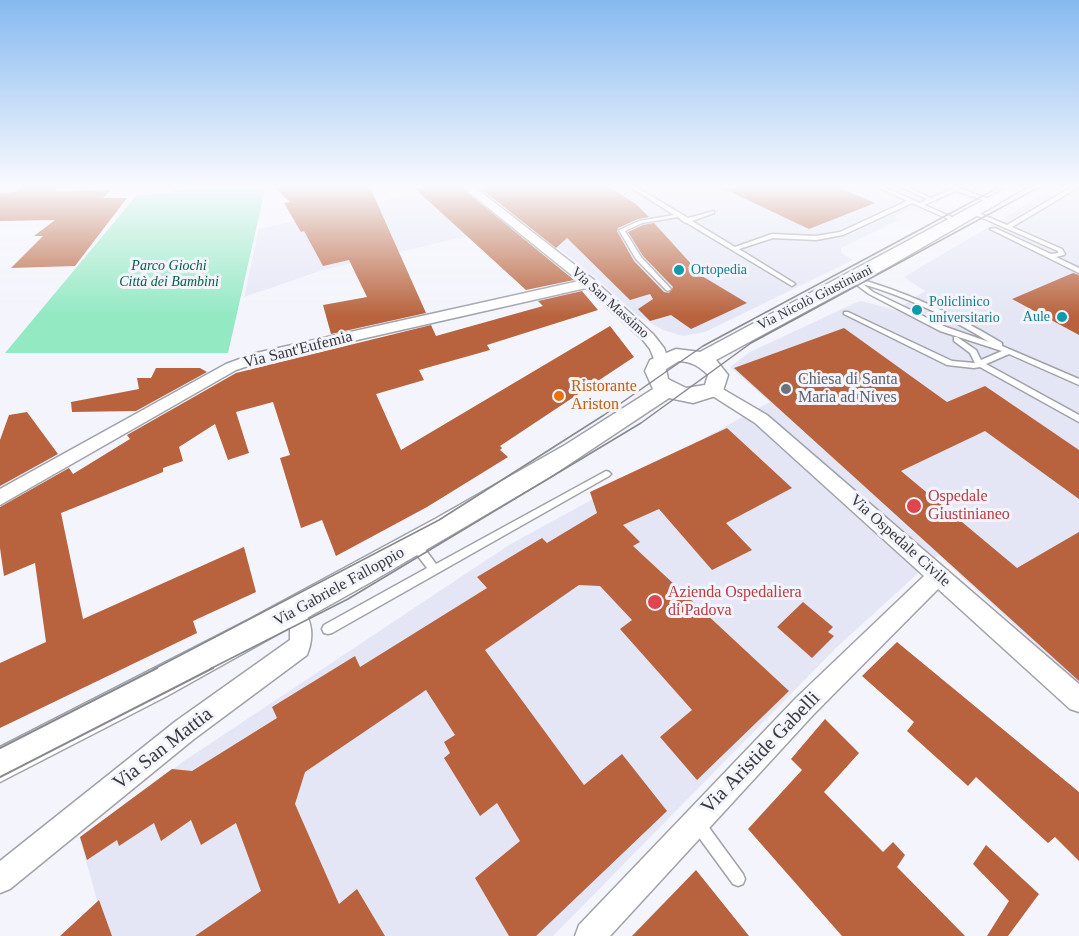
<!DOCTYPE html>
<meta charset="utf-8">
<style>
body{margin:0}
canvas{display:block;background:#f3f4fc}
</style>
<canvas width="1079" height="936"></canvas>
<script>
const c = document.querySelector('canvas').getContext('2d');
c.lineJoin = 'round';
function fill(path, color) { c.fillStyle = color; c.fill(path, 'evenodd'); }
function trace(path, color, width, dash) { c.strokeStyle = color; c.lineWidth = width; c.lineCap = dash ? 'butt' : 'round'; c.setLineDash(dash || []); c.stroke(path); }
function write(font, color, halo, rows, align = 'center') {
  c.font = font + ' Georgia,serif'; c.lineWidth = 6; c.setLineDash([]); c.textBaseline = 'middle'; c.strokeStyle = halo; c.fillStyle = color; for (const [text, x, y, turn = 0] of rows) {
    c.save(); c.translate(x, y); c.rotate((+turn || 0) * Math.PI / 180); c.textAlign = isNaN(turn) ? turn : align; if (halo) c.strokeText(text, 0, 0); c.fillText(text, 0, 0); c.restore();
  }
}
fill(new Path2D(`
 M452,185L510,226L323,270L244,297L259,229Z
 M479,185H975L917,210L912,208L895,216L899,220L841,248V253L853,260L705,332L683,336L663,330L637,315L595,277Z
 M1060,185H1079V684L938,555L836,648L553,936H107L80,839L184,761L509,545L770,402L730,367L750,352L855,303L861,301L896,310L925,291L904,277Z`), '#e4e6f5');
fill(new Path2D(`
 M221,185H266L228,353H5L136,196Z`), '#92e9c2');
fill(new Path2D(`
 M22,185H61L55,191L110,190L103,198H127L75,266L11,268L43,236H34L55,220L0,221V193L16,192Z
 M272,185H369L426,313L331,334L323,305L367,297L349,260L323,266L304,231L301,232L284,203L290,202Z
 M411,185H458L574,280L526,290Z
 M476,185H606L636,204L649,217L638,219L618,228L617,231L634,261L664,292L669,293L673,287L643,256L628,232L643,225L654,223L693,266L687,267L747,303L691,329L671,315L650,321L638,309L653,299L650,294L630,300L567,238L556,248Z
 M716,185H834L875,203L809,229Z
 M1073,273L1079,275V335L1012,299Z
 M582,291L598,310L487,345L490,350L419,370L424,380L376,394L401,450L610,326L634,357L500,446L502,448L500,450L508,457L427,507L336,556L322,520L301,528L280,458L290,455L273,402L236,412L249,453L228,460L215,424L179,447L183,461L163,468V472L61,513L83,619L244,547L256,592L193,621L197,633L0,728V663L46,642L35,563L4,576L0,548V507L69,468L73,474L130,439L127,435L236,373L431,325L436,336L543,306L538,301Z
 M844,328L947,402L985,386L1079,450V499L985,431L901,471L1017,568L1079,532V681L734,368Z
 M156,368H200L207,372L136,411L72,412L71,402L139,389L137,378H151Z
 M27,412L58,454L0,486V440L9,415Z
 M727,428L792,488L726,523L752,550L712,570L659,509L623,525L640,542L633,546L789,691L697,780L660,737L692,710L620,629L632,620L600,586L579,585L485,650L584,785L622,754L667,811L536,936H509L475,878L520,841L497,803L480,816L444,758L450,753L444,742L455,735L426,690L305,772L295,804L339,904L357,889L385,936H195L261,891L236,823L201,845L191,820L161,841L154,823L119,846L117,840L87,860L80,837L172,769L192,771L277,718L272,707L355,656L360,667L487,588L477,577L542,538L547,543L597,513L590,492Z
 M803,602L833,627L828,632L834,636L812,658L777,627Z
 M897,642L1079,792V861L1055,837L1048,843L976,777L968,786L907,731L914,722L862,676Z
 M825,719L859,753L824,792L883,852L893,842L905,855L897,867L965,936H842L748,829L802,770L791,759Z
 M986,845L1039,894L1008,936H987L1009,901L973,864Z
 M696,870L749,936H632Z
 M99,900L112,936H60Z`), '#b8633d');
const service = new Path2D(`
 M627,185H633L688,218L714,211V213L692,221L735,247L772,234L816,236L840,232L907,201L873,185H880L920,203L927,199L896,185H903L931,198L952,189L945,185H952L997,202L992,203L956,191L924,205L961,221V223H957L912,203L843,235L816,240L773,238L739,249L794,283L795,284L792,286L687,223L684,222L678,217L642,223L625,231L641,257L670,288L671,289L668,291L666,290L636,259L619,230L639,221L674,215Z
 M1075,185H1079V187L1012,227L1062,249L1065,254L1064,255L1056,257L1079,268V273L990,229L995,228L1051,254L1058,253V251L971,213L976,212L1007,225Z
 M852,277C905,291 954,314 1002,343V346L1079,379V385L1009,354L986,364L1079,415V422L980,367L974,368L947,365L844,314V312H848L952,361L975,363L970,353L954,341V337H957L976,350L981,360L1002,351L940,331L869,294L850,280V278ZM863,284C907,297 949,317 989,342L946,327L873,292Z
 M606,471L609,472L611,474L609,476L332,633L328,634L324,633L322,629L324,625L427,568L411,547L410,544L411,541L415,540L419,541L436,564Z
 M697,816L702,818L743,874L745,879L743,884L738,886L733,884L692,828L690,823L692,818Z`);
const minor = new Path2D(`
 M460,185H472L594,280L653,334L664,348L669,361L666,364H656L650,349L643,340L586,288L260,362L236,370L0,505V489L226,364L256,353L579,281Z
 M714,384L767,415L1079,684V712L1070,709L938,589L813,715L610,936H575L579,925L796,698L924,576L755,423L708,393L706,389Z
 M295,602L303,605C311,623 315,635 307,655L194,739L10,889L0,893V861L176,721L290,640V629L284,612L287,605Z`);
const tertiary = new Path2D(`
 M1012,185H1030L892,265L716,360L728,375L722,394L693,403L669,398L550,477L371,582L167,696L0,782V747L248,620L435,519L565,445L653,389L645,371L650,360L676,349L700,352ZM679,361C692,362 699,366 708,375L705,385L686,388L668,379L666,369Z`);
trace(service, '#a1a2a9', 3);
trace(minor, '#a1a2a9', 3);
trace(tertiary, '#a1a2a9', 3);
fill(service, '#fff');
fill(minor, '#fff');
fill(tertiary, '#fff');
trace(new Path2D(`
 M154,669L439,520L604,415L703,346L1003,185
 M210,669L348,599L641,423L751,343L1043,185`), '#88898e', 1.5);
trace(new Path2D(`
 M0,748L157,668
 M0,777L213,668`), '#88898e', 2);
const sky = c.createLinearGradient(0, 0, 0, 316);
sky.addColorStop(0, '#86b9f0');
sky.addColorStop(0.59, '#fafafe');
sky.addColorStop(1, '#fafafe00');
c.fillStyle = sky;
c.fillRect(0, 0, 1079, 316);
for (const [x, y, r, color] of [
 [679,270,6,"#0f9aa8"],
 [917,310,6,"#0f9aa8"],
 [1062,317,6,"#0f9aa8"],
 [786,389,6,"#6b7280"],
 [559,396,6,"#e8710a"],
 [914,506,8,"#e0444e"],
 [655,602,8,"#e0444e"]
]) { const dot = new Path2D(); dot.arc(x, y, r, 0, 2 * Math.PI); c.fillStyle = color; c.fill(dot); trace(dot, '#f3f4fc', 2); }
write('italic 14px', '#015f42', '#f3f4fc', [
 ["Parco Giochi",169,266],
 ["Città dei Bambini",169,282]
]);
write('14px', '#0d838f', '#f3f4fc', [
 ["Ortopedia",691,270],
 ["Policlinico",929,302],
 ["universitario",929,318],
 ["Aule",1050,317,"right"]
], 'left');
write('14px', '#37383b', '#f3f4fc', [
 ["Via Nicolò Giustiniani",815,298,-27],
 ["Via San Massimo",610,303,42]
]);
write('16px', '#37383b', '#f3f4fc', [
 ["Via Sant'Eufemia",298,350,-14],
 ["Via Ospedale Civile",900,541,42],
 ["Via Gabriele Falloppio",339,587,-29]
]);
write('16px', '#5b616d', '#f3f4fc', [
 ["Chiesa di Santa",798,380],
 ["Maria ad Nives",798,398]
], 'left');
write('16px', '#c56008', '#f3f4fc', [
 ["Ristorante",571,387],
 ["Ariston",571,405]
], 'left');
write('16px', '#be3a42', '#f3f4fc', [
 ["Ospedale",928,497],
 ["Giustinianeo",928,515],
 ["Azienda Ospedaliera",668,593],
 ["di Padova",668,611]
], 'left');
write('20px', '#37383b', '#f3f4fc', [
 ["Via San Mattia",163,749,-38],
 ["Via Aristide Gabelli",761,753,-46]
]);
</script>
